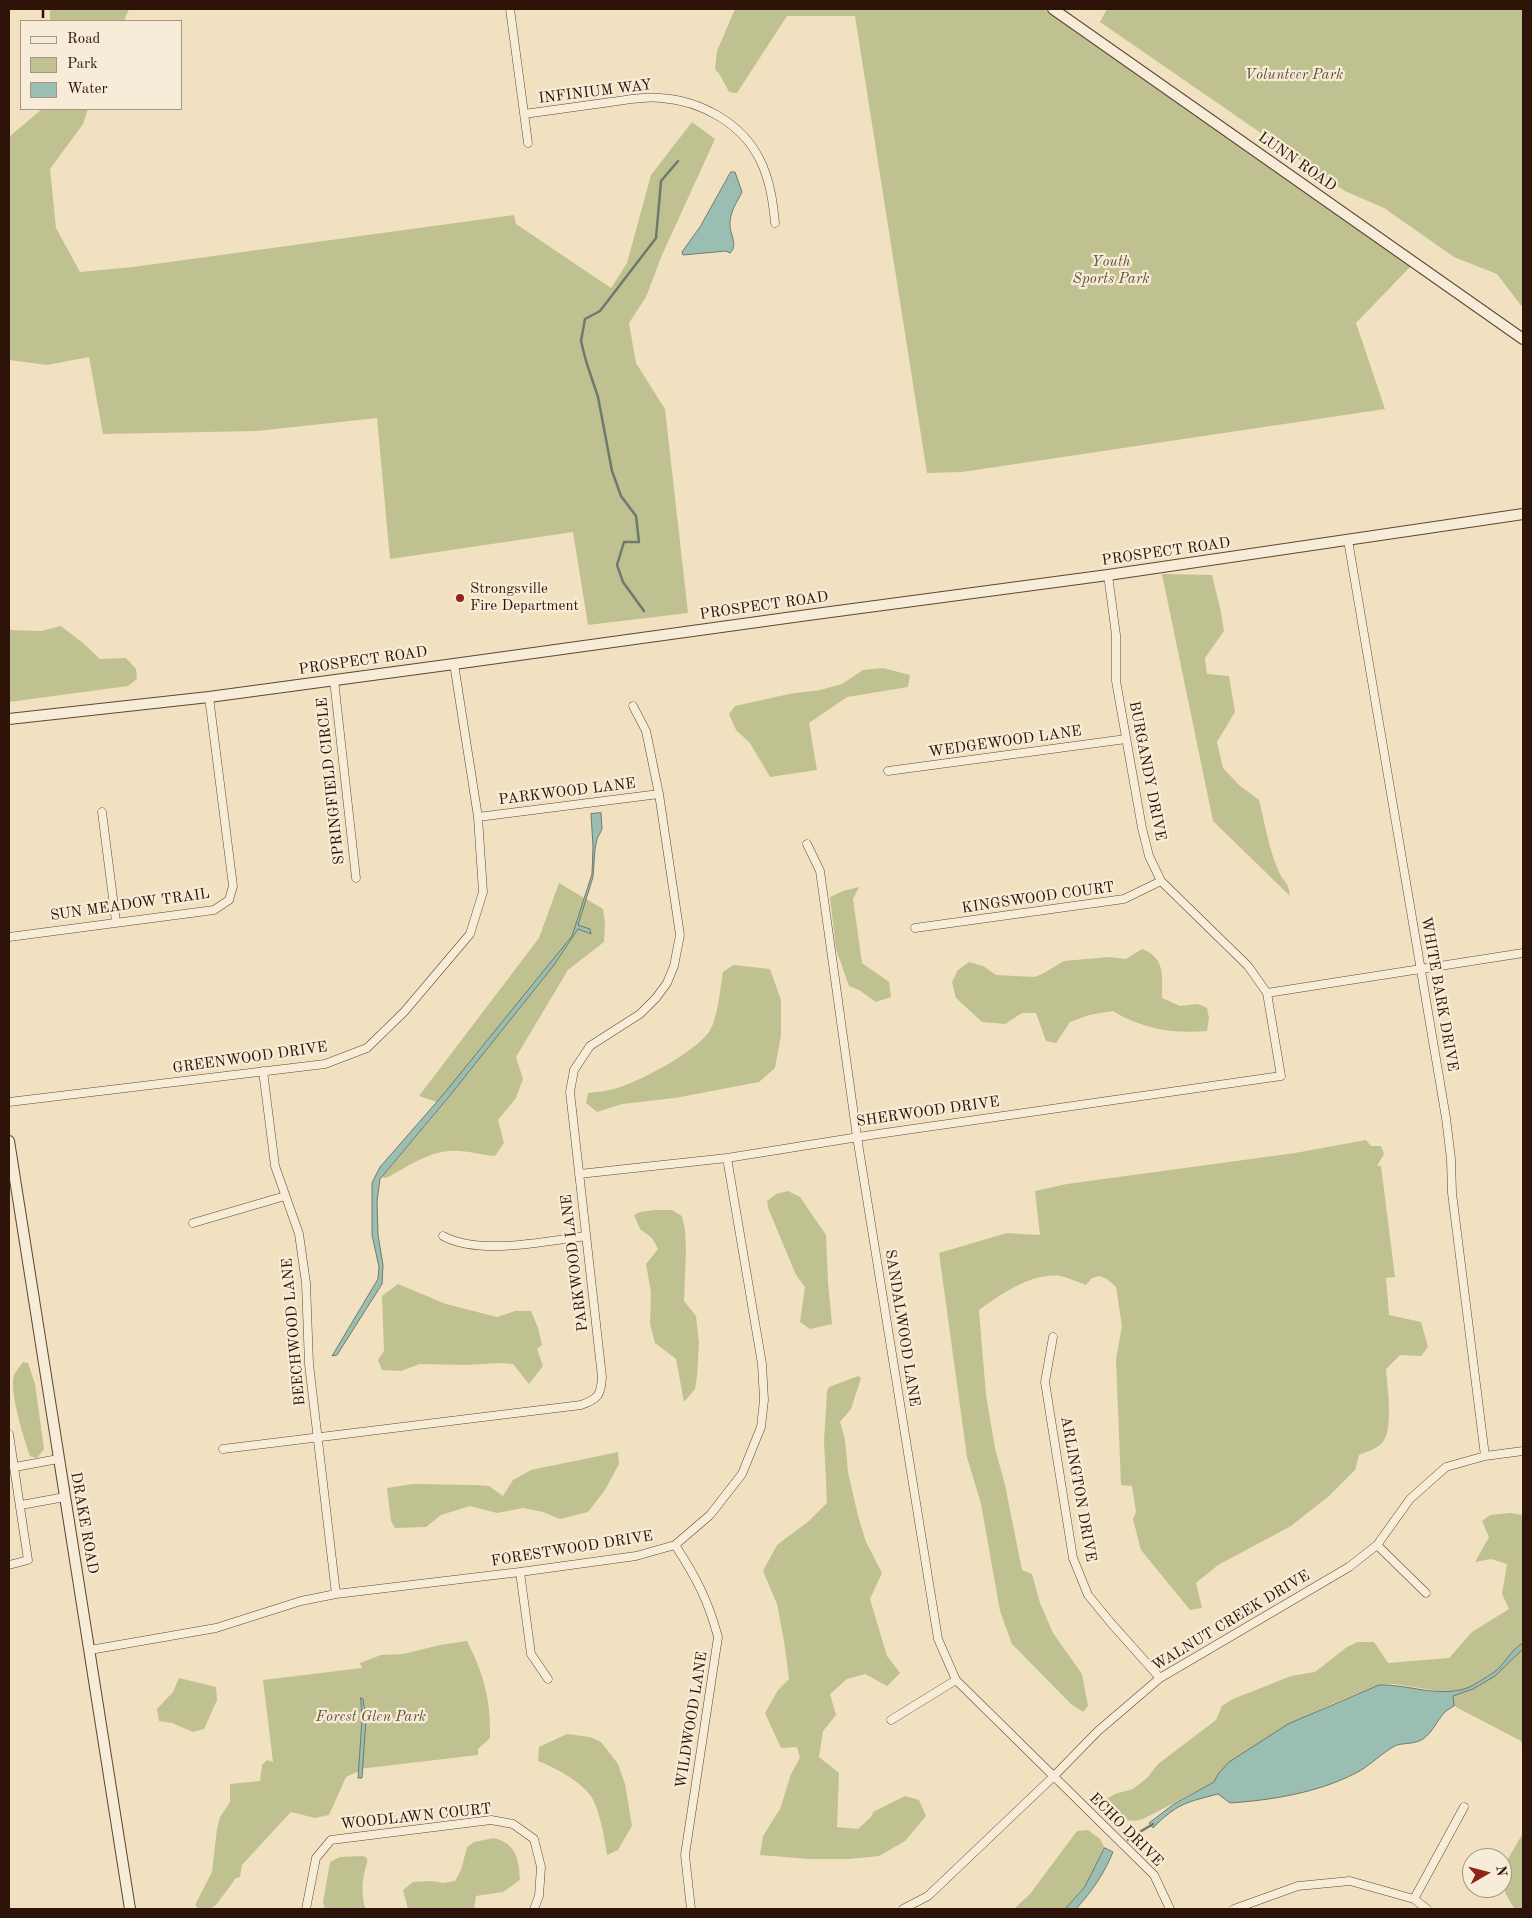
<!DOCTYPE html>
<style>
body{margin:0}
#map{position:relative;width:1532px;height:1918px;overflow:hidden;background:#f2e1c1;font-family:"Old Standard TT",serif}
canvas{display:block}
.frame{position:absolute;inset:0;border:10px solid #2d1308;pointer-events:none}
.legend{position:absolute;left:20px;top:20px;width:162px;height:90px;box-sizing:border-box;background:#f7ecd7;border:1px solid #a69584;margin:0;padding:6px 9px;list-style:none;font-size:15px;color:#2d1308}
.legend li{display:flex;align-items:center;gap:10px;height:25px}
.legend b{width:25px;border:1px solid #a69584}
.north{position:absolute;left:1462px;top:1848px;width:50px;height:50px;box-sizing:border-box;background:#f7ecd7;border:1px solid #a69584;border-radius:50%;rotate:82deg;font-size:14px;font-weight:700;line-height:20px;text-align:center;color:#2d1308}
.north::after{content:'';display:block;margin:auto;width:18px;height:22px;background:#8f2418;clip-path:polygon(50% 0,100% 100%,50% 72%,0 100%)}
</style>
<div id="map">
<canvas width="1532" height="1918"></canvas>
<div class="frame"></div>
<ul class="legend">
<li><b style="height:6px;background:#f7ecd7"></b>Road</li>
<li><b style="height:14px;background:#bfc190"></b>Park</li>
<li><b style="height:14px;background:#9bbeb2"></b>Water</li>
</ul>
<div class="north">N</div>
</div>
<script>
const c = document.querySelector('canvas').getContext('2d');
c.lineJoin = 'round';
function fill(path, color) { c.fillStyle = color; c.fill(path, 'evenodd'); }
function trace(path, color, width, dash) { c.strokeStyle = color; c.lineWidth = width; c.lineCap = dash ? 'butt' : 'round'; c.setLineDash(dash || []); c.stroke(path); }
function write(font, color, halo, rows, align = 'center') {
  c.font = font + ' "Old Standard TT",serif'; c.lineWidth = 4.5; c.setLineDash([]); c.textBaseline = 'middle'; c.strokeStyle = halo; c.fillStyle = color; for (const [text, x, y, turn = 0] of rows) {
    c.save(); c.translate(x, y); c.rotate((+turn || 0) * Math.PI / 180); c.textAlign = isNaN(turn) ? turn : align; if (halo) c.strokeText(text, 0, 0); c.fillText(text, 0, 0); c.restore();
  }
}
fill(new Path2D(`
 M50,9H129L124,21H50Z
 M735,9H1044L1067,23L1412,265L1356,323L1385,409L962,472L927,473L855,16H787L737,93L729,92L720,75L715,69L717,51Z
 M1107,9H1523V308L1497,274L1454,257L1384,208L1345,191L1100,22Z
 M42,109H88L83,124L50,169L56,228L80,272L133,267L514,215L516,224L611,288L627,263L651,175L692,122L715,139L662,255L646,297L629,323L636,363L665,409L688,613L588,625L573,532L390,559L377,418L257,431L103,434L89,357L47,365L9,360V137Z
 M1162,574L1212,575L1221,612L1224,631L1205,658L1207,674L1229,676L1235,712L1217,742L1223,768L1240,786L1259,800C1265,824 1269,850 1279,872C1284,884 1288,879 1290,896L1213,821Z
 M61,626L83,643L100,659L126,658L136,669L137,679L128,686L9,702V630L41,631Z
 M883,668L910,675L908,687L847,697L809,723L817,770L770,777L750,743L736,730L729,714L735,706L789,694L820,690L842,684L863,670Z
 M559,883L603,909L605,922L604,942L568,970L516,1057L523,1079L516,1098L498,1120L504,1143L495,1156C483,1155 472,1152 460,1151C433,1148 409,1166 386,1178L382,1177L443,1104L419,1096L539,938Z
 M859,887L853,899L862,963L889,982L891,997L876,1002L859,990L849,986L836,949L830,897L843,891Z
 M1142,949C1166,958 1162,977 1162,998L1180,1006L1198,1004L1207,1008L1209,1018L1207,1031C1174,1034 1142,1029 1113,1011L1089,1015L1070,1022L1056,1043L1046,1041L1036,1013H1022L1005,1024L982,1022L956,998L952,982L958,970L969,962L983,966L996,975L1034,977L1042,974L1064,961L1109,957L1126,959Z
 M733,965L770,969L781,1000V1035L775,1068L759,1082L675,1098L622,1104L597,1112L586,1103L588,1093C597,1092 606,1091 614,1089C641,1081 692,1054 709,1032C718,1019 720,988 723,972Z
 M1366,1140L1371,1146H1381L1384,1154L1377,1166H1381L1395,1277L1386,1278L1389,1315L1421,1322L1428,1347L1421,1356L1400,1355L1386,1369C1387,1386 1395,1434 1380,1445C1375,1449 1366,1452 1359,1455L1355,1470L1329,1496L1291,1526L1218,1565L1196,1583L1202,1608L1190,1610L1141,1550L1133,1519L1136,1512L1132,1486L1121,1485L1116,1359L1122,1326L1116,1287L1107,1279L1099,1276L1092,1278L1086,1285C1078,1282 1069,1278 1060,1276C1032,1272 1000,1295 979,1310L986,1395L995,1448L1005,1485L1022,1570L1032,1574L1040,1603L1053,1633L1082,1674L1088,1706L1083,1712L1071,1704L1012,1644L1000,1611L981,1504L967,1457L939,1253L1007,1233L1040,1235L1035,1191L1067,1184L1295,1153Z
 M788,1191L800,1197L826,1235L828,1282L832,1324L810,1329L800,1322L805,1287L796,1275L768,1208L767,1201L776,1194Z
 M655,1210H672L682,1216L685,1230L686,1248L684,1301L696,1316L699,1342L697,1376L695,1389L684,1402L676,1359L655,1343L650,1324L651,1292L646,1264L658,1249L652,1238L640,1229L634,1215L640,1212Z
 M398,1284L446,1304L497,1317L515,1311H531L538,1328L542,1345L537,1349L543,1366L529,1384L513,1364L501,1363L466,1365L420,1364L401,1371L382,1370L378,1360L384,1351L382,1296Z
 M23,1362L28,1363L35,1384L44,1449L37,1458L30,1456C24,1439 9,1392 14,1375C16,1371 20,1366 23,1362Z
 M858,1376L861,1378L851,1409L840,1422L845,1439L848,1472L858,1516L866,1542L882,1573L870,1599L887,1656L900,1673L887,1686L865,1674L847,1679L830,1694L836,1715L823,1731L819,1757L839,1773L837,1827L858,1829L871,1817L873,1812L905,1796L919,1800L926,1816L905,1841L879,1856L850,1859H809L760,1855L763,1836L780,1809L791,1774L800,1758L797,1747L781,1748L765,1713L778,1690L789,1679L784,1641L777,1604L763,1571L777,1545L809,1521L827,1503L824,1441L827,1391L829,1387Z
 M618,1452L619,1464L605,1490L588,1512L560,1519L543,1512L523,1508L497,1513L470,1506L441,1515L426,1527L395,1528L391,1521L387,1488L413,1484L475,1485L489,1486L503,1496L513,1480L531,1470Z
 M1510,1513L1523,1515V1750L1521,1741L1454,1706L1452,1692H1445L1394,1684L1379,1685C1329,1704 1281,1725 1238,1758C1229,1766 1219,1771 1214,1782L1143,1819C1124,1825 1115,1814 1105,1800L1115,1794L1133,1789L1148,1777L1158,1764L1216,1720L1222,1706L1233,1699L1291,1676L1315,1672L1347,1647L1358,1642H1374L1388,1663L1449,1658L1472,1632L1509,1609L1502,1594L1507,1564L1491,1559L1475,1562L1489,1537L1482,1521L1490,1515Z
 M467,1641C484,1675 491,1700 490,1738L478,1749V1755L359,1769V1771L346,1777L329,1815L315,1818L291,1812L288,1815L242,1865L240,1877L236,1878L216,1905L210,1909H199L195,1905L212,1872L217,1829L220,1817L230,1802V1784L260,1781L262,1765L267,1760L273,1762L263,1680L362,1668L360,1663L381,1655L403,1654L440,1645Z
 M179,1678L216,1687L217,1700L204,1729L193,1732L172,1723L159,1721L157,1709L173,1692Z
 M567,1734L590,1737L601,1742L618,1764L625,1784L632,1826L618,1850L607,1855C605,1840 599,1806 590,1795C580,1781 554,1767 538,1761L539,1747Z
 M1088,1830L1100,1839L1105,1848L1084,1888L1065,1909H1014L1030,1894L1077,1831Z
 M1523,1833V1909H1515C1491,1876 1506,1864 1523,1833Z
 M494,1838C517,1844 519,1860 520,1880L503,1892L476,1896L474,1909H408L403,1890L413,1882L432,1881L443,1883L455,1881L461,1870L467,1847L474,1842Z
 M363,1856L367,1858C368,1863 366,1865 365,1870C362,1881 361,1899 366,1909H325L323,1902L330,1862L340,1857Z`), '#bfc190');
const water = new Path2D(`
 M731,172H735L742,192C737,202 731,210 730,222C729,234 739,245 730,253L726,251L683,255L682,252L700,227Z
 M601,813L602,829L597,839L595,849L593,877L578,925L590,929L591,934L578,929L554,965L447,1099L380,1179L377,1201L378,1235L383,1265L382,1284L337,1355L332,1356L378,1279L379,1267L372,1235V1183L380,1167L442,1096L572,936L592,874L593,846L591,814Z
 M1523,1643V1649L1495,1676L1473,1689L1453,1696L1454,1706C1451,1708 1447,1710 1445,1712C1437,1720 1433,1732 1423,1739C1415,1744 1405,1743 1397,1745C1388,1748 1367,1768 1356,1773C1317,1793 1272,1800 1230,1803L1218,1794C1187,1802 1176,1804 1153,1828L1149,1823L1174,1804L1214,1782L1218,1774L1229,1762L1288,1724L1379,1685C1408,1684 1438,1698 1467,1688C1471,1687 1488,1676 1493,1673C1504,1666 1511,1649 1523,1643Z
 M361,1698L363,1699L366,1719L362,1778H358L362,1720Z
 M1105,1848L1113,1852C1104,1874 1092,1891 1076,1909H1065L1084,1888Z`);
fill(water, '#9bbeb2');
trace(water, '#6f7a6e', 1);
trace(new Path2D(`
 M644,611L623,582L617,565L624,542H639L636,516L621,496L612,471L598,397L586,361L581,341L585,319L600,311L656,238L661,181L678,161
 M1138,1833L1153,1824
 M1128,1840L1130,1838`), '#6f7a6e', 2.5);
const minor = new Path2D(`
 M510,9L528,143
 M524,114C553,110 582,106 611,102C627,100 645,96 661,98C701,101 742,123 760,160C770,180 773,202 775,223
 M1348,540L1446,1118L1451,1159L1452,1193L1485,1456
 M334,680L356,878
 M888,771L1126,739
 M102,812L116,922
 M478,817L659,794
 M807,844L820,871L857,1137L938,1639L956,1680L1154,1875L1170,1909
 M915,928L1124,899L1161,881
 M9,937L214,910L229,900L233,886L209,697
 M1267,993L1523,953
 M263,1071L275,1166L299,1234L306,1283L309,1364L336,1594
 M9,1102L325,1064L367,1048L404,1012L470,934L483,892L478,817L454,664
 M579,1174L727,1158L871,1135L1281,1076L1267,993L1248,966L1161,881L1149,856L1142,828L1116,681V635L1108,575
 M193,1223L285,1196
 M443,1236C480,1256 546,1241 586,1236
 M1053,1337L1045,1382L1073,1558L1088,1595L1111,1623L1160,1678
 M9,1434L28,1560L9,1565
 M223,1449L581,1405C598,1399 601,1395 602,1377L570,1092L574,1070L590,1046L640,1014L656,998L667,983L674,966L680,935L659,794L646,731L633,706
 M15,1467L58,1459
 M21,1505L65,1497
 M675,1545C696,1577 708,1600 718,1637L685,1855L691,1909
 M1377,1545L1426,1593
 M520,1572L531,1654L548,1679
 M90,1650L216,1628L301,1601L336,1594L520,1572L636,1556L675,1545L710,1515L742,1474L761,1427L764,1400L762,1364L727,1158
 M891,1720L956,1680
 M1414,1899L1464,1807
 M306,1909L316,1858L331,1840L491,1820L513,1824L534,1839L541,1867L539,1896L534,1909
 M903,1909L928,1896L1053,1777L1098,1731L1160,1678L1349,1567L1377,1545L1410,1499L1446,1467L1485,1456L1523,1451
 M1234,1909L1298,1886L1350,1881L1414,1899L1427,1909`);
const tertiary = new Path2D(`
 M1053,9L1523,339
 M9,719L209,697L454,664L808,615L1108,575L1523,514
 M9,1141L130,1909`);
trace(minor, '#5e4636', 9);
trace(tertiary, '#5e4636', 12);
trace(minor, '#f7ecd7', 8);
trace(tertiary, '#f7ecd7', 10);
trace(new Path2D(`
 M43,9V21`), '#2d1308', 2.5, [9, 9]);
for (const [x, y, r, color] of [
 [460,598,5,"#8f2418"]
]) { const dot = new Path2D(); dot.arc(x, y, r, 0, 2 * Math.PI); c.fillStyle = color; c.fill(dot); trace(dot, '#f7ecd7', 2); }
write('italic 15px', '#605038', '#f7ecd7', [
 ["Volunteer Park",1294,75],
 ["Youth",1111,262],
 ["Sports Park",1111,279],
 ["Forest Glen Park",371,1717]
]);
write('15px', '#2d1308', '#f7ecd7', [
 ["INFINIUM WAY",595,92,-7],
 ["LUNN ROAD",1297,162,35],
 ["PROSPECT ROAD",1166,552,-8],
 ["PROSPECT ROAD",764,606,-8],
 ["PROSPECT ROAD",363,661,-8],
 ["WEDGEWOOD LANE",1005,742,-8],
 ["BURGANDY DRIVE",1147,771,79],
 ["SPRINGFIELD CIRCLE",331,781,-96],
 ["PARKWOOD LANE",567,792,-7],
 ["KINGSWOOD COURT",1038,898,-8],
 ["SUN MEADOW TRAIL",130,905,-8],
 ["WHITE BARK DRIVE",1439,994,80],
 ["GREENWOOD DRIVE",250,1058,-8],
 ["SHERWOOD DRIVE",928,1112,-8],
 ["PARKWOOD LANE",575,1263,-97],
 ["SANDALWOOD LANE",902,1328,81],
 ["BEECHWOOD LANE",294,1332,-95],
 ["ARLINGTON DRIVE",1078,1489,80],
 ["DRAKE ROAD",84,1523,80],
 ["FORESTWOOD DRIVE",572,1549,-9],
 ["WALNUT CREEK DRIVE",1231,1621,-31],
 ["WILDWOOD LANE",692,1720,-81],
 ["WOODLAWN COURT",416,1817,-6],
 ["ECHO DRIVE",1126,1830,45]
]);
write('15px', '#2d1308', '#f7ecd7', [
 ["Strongsville",470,589],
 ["Fire Department",470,606]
], 'left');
</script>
